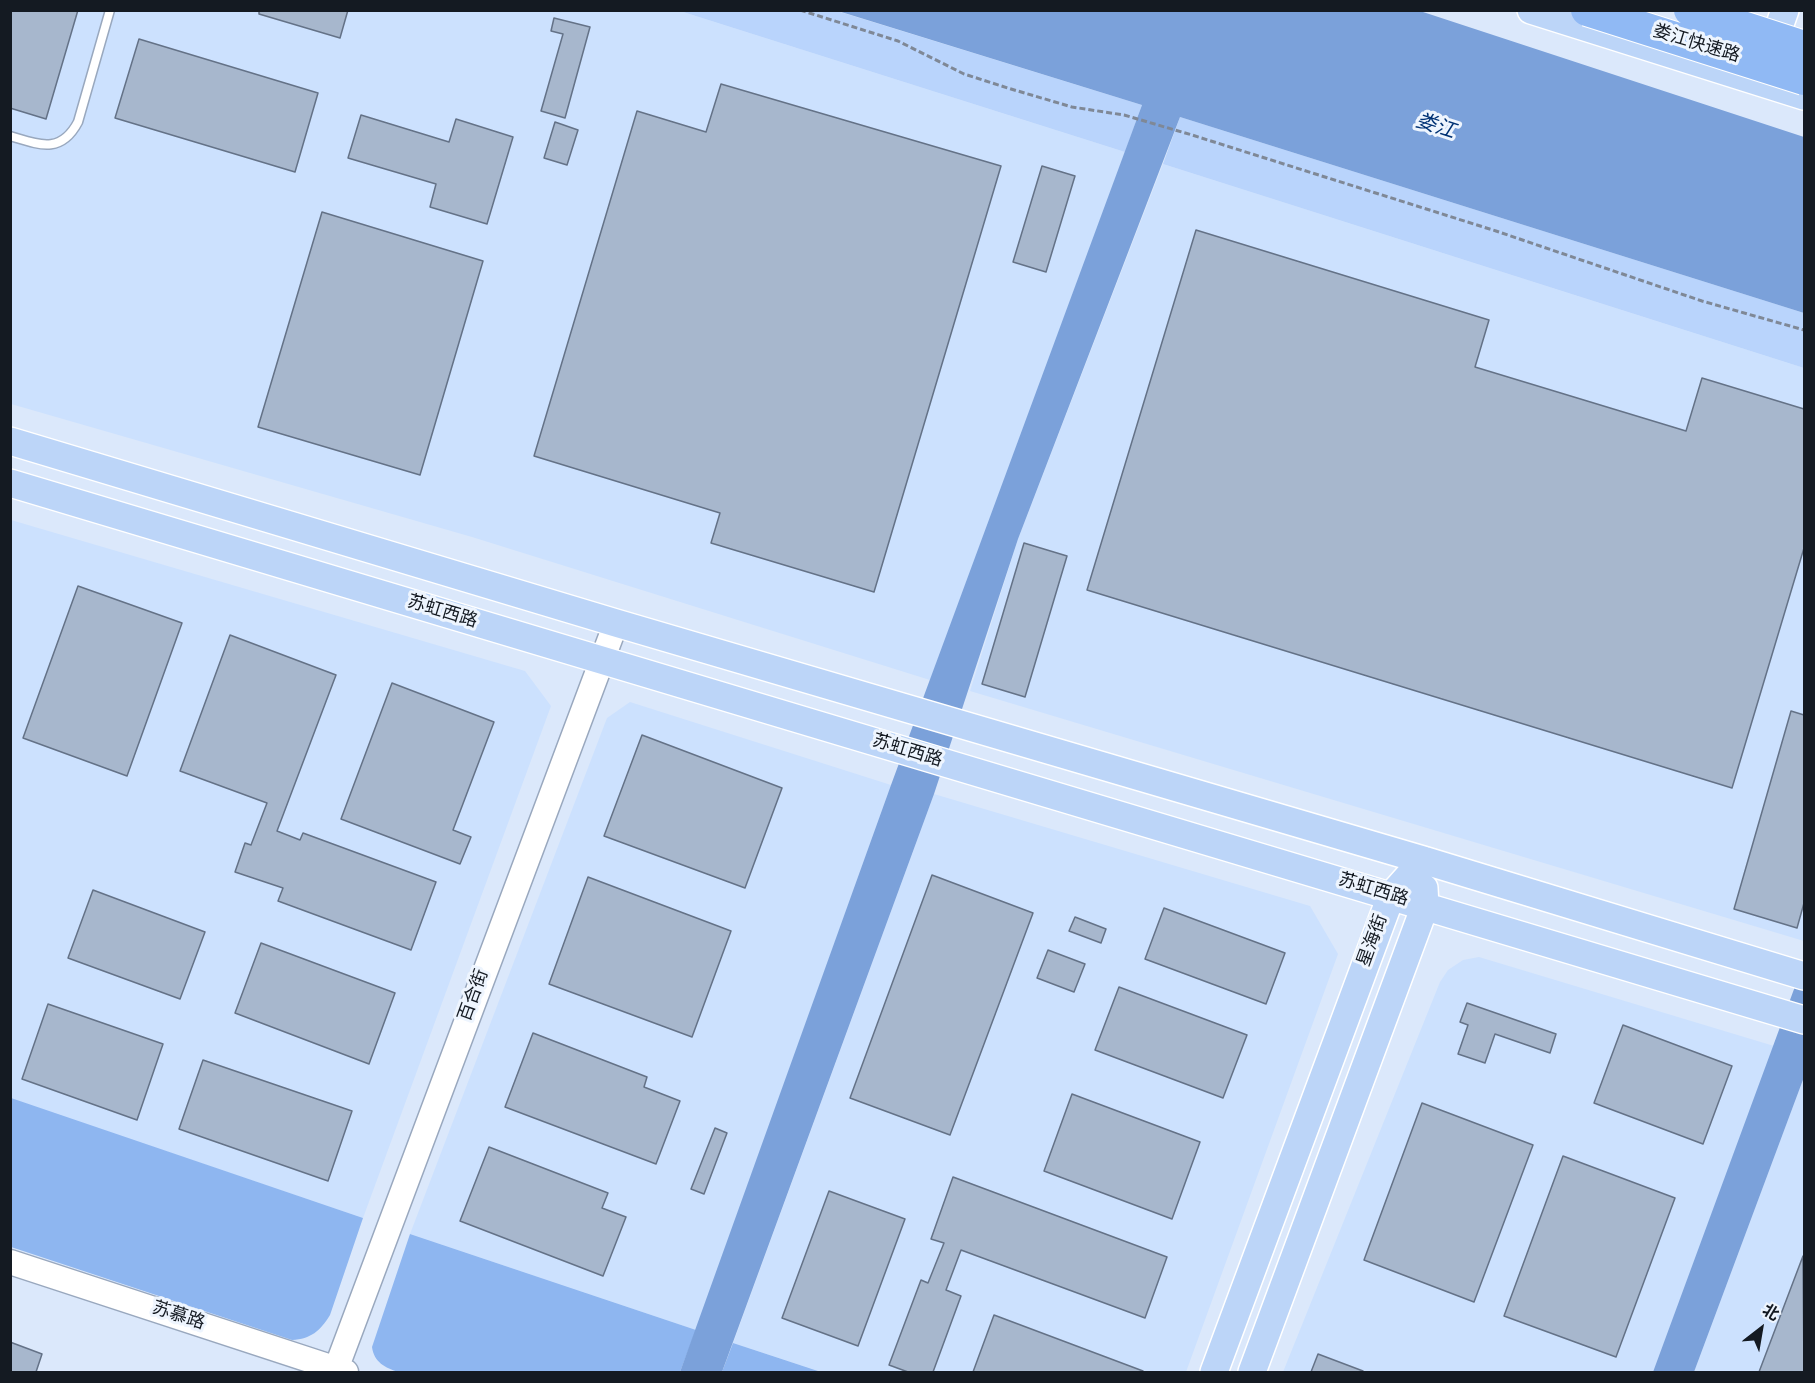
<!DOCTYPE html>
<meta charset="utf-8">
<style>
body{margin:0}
#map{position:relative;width:1815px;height:1383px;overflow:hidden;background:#dbe8fb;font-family:Overpass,"Noto Sans SC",sans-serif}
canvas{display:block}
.frame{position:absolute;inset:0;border:12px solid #141a22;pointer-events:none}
.north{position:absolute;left:1731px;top:1299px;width:60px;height:60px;-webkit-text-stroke:4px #eef5fe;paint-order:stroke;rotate:31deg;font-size:16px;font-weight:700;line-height:24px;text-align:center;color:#141a22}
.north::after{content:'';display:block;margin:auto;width:21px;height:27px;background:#141a22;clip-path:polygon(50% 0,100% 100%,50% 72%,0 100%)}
</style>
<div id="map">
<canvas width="1815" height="1383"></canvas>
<div class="frame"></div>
<div class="north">北</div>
</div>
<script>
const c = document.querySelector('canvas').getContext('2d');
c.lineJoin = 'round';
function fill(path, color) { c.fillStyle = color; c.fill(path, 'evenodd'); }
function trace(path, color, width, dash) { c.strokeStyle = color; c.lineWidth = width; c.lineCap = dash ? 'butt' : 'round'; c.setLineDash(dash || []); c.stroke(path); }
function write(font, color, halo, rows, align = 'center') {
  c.font = font + ' Overpass,"Noto Sans SC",sans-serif'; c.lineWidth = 6; c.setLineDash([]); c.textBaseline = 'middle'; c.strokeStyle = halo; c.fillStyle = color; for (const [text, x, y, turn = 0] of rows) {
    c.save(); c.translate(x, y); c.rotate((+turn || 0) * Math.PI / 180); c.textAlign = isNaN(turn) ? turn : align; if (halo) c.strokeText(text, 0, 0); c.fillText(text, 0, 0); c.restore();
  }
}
fill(new Path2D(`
 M10,11H680L1125,152L930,680L472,537L11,404Z
 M1163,164L1804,368V941L970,691L1018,539Z
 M11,520L525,671L551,706L363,1218L11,1099Z
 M630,702L891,785L696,1330L410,1234L607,718Z
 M934,794L1310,906L1338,954L1186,1372H821L733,1343Z
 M1479,957L1774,1046L1653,1372H1283L1440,982L1448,970L1463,960Z
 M1804,1077V1372H1694Z`), '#cce1fe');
fill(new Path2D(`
 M680,11H837L1142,105L1125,152Z
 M1180,117L1804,313V368L1163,164Z`), '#b9d4fc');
fill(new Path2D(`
 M11,1098L363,1218L330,1315C320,1331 311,1339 292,1340L11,1247Z
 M410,1234L696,1330L680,1372H399C385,1368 374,1362 372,1347Z
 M733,1343L821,1372H722Z`), '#8eb6f0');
fill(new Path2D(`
 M838,11H1420L1804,137V313L1180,117L1018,539L934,794L722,1372H680L891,785L1142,105Z
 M1804,962V1077L1694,1372H1653Z`), '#7ba1da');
const building = new Path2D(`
 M10,10H78L46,119L10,108Z
 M259,10H348L340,38L259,14Z
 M554,18L590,27L565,118L541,111L563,34L551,31Z
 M139,39L318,93L295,172L115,118Z
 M721,84L1001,166L874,592L711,543L720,513L534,456L637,111L706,132Z
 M361,115L449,142L456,119L513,137L487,224L430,207L436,184L348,158Z
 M555,122L578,130L567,165L544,158Z
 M1042,166L1075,176L1046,272L1013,262Z
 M322,212L483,261L420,475L258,427Z
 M1196,230L1489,320L1475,367L1686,431L1702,378L1804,409V548L1732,788L1087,590Z
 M1024,543L1067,556L1025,697L982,684Z
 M78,586L182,623L127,776L23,738Z
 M230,635L336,675L277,831L300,840L303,833L436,882L411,950L278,901L283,888L235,872L245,843L251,845L267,803L180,771Z
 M392,683L494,722L453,830L471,837L460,864L341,819Z
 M1791,711L1804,715V903L1797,928L1734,909Z
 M642,735L782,788L745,888L604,836Z
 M932,875L1033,913L950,1135L850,1098Z
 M588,877L731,931L692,1037L549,984Z
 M93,890L205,932L180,999L68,958Z
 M1164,908L1285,953L1266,1004L1145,959Z
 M1075,917L1106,929L1101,943L1069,931Z
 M261,943L395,993L369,1064L235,1013Z
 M1048,950L1085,964L1074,992L1037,978Z
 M1119,987L1247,1035L1223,1098L1095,1050Z
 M1467,1003L1556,1034L1550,1053L1495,1034L1485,1063L1458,1054L1468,1025L1460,1022Z
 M48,1004L163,1044L137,1120L22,1079Z
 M1623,1025L1732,1066L1703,1144L1594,1103Z
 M533,1033L647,1077L644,1087L680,1101L656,1164L505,1107Z
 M203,1060L352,1111L328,1181L179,1129Z
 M1072,1094L1200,1142L1172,1219L1044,1171Z
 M1422,1103L1533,1145L1474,1302L1364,1260Z
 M715,1128L727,1133L704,1194L691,1189Z
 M489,1147L608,1193L602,1208L626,1217L603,1276L460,1221Z
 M1563,1156L1675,1198L1616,1357L1504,1316Z
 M953,1177L1167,1257L1145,1318L961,1250L946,1290L961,1296L933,1372H908L889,1365L921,1280L928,1283L944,1243L931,1239Z
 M829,1191L905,1219L858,1346L782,1318Z
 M1803,1256L1804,1372H1759Z
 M994,1315L1143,1371V1372H973Z
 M10,1342L42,1354L36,1372H10Z
 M1318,1354L1363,1371V1372H1311Z`);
fill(building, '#a7b7cd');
trace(building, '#647287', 1.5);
const lane = new Path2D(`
 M10,136C40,145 61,154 78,122L110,10`);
const secondary = new Path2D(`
 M10,1262L346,1372
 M336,1369L616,623`);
const primary = new Path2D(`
 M1531,10L1804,96
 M1768,58L1785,10
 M10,441L616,623L1423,860L1804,976
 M10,483L1804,1020
 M1214,1372L1391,896L1423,860
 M1252,1372L1425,906L1424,888`);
trace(lane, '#99a8be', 11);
trace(secondary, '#99a8be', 27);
trace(primary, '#fff', 30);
trace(new Path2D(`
 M800,10L898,41L964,74L1011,89L1072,107L1124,115L1192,135L1496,231L1702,301L1804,330`), '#7f8896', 3, [6, 3]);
trace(lane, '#fff', 8);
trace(secondary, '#fff', 24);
trace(primary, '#bcd5f8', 27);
const highwayBridge = new Path2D(`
 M1587,10L1804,79
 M1690,10L1804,47`);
trace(highwayBridge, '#fff', 34, []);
trace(highwayBridge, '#90b9f4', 32);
write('18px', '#141a22', '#eef5fe', [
 ["娄江快速路",1696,45,17],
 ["苏虹西路",442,613,17],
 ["苏虹西路",907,752,17],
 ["苏虹西路",1373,891,17],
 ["星海街",1374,941,-70],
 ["百合街",475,996,-70],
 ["苏慕路",178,1317,18]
]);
write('italic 20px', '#003274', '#eef5fe', [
 ["娄江",1435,128,18]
]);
</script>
